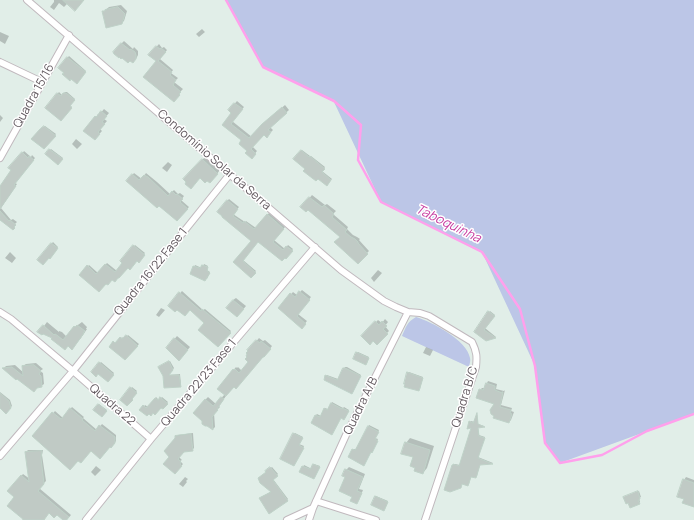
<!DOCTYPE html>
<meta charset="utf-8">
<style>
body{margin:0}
canvas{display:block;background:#e1eee8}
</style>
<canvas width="694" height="520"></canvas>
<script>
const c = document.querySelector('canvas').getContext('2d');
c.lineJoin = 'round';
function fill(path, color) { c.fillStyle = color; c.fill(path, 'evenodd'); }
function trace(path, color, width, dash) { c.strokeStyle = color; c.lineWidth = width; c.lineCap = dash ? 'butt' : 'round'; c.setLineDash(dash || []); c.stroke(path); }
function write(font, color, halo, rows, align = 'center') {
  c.font = font + ' Manrope,sans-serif'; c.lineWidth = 3; c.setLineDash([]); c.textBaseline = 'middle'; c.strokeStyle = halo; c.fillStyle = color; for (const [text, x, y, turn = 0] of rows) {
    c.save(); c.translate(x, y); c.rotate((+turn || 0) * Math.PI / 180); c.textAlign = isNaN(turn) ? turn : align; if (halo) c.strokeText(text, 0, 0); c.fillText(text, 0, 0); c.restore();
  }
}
fill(new Path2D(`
 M226,0H694V414L560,463L545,443L535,366L482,252L381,202L334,102L263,67Z
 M416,317C432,322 467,340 470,358C471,361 469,365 469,367L402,336C406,327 407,322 416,317Z`), '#bcc6e7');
fill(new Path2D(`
 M54,0H83L68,3L64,7L59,3L54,10L50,7L54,2Z
 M121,5L127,11L124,21L121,23L103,12L109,7Z
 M202,29L205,32L199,37L196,34Z
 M0,32L9,36L5,44L0,41Z
 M124,41L133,49L134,47L138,51V55L136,59L121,44Z
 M159,44L162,48L164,47L167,50L160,59L173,70L171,73L178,78L174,82L183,89L180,92H181L174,101L157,61L150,54Z
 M69,56L86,71L76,82L59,68Z
 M59,92L62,95L65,92H67L75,99L70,105L72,107L61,119L46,108Z
 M237,101L244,107L232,121L252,137L265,122L285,105L289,110L270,127L273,130L267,136L264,134L252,146L257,151L252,157L243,140L224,124L233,113L229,110Z
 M104,109L109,113L104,119L107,121L100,129L102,131L95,139L96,117L98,114L99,115Z
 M0,115L3,118L0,122Z
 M45,126L56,134L44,148L42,128Z
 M76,139L82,144L77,149L72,144Z
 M51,149L63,158L58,163L46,154Z
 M302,150L310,156H311L325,167L322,171L332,179L327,185L295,159Z
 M24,151L31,157L32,155L35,158L15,183L17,184L1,208L11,220L13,219L17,222L15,224L16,225L12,229L1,219L0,220V188Z
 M205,157L220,170L212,180L200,177L188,182L184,179Z
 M168,162L172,165L167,172L162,168Z
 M134,173L142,179L146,173L157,182L170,194L174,190L178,194L180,193L184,196L181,200L189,207L177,220L128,181Z
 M312,195L325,205L327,204L336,211L333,214L348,227L347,229L353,235L357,237L360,239L359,240L369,251L358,262L341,236L308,208L302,207Z
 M229,199L239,207L233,214L245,222L246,221L256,228L269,213L285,227L274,240L285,249L288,245L293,249L286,258L258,241L243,260L256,271L251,277L234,262L252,241L218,211Z
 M53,242L58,247L56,249L38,260Z
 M135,245L145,253L138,261L137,260L128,267L118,277L80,275L89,265L98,273L107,263L117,271L124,263L121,261Z
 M10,252L16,258L12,263L5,258Z
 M204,264L208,266L207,270L210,272L207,279L191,273L195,265L202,268Z
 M378,270L382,273L374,282L371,278Z
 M302,290L311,297L298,314L307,321L302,327L279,308L293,292L297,295Z
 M182,291L203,310L205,309L231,331L218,346L206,323L190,309H177L169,306Z
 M236,298L246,306L240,313L233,300Z
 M161,308L165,310L159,317L156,315Z
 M490,311L495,315L485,328L496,337L486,340L475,332Z
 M385,319L388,322L385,326L389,331L377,343L373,340L362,336L378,320L382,323Z
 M47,322L59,332V331L62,332L67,337L75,327L82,322L87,327L86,329H87L81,338L72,348L69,345L65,349L44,326Z
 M128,335L139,344L125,359L120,346L115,341L117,343L122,337L124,339Z
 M177,336L190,347L182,357L167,348Z
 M259,338L263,341L265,340L272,346L266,354L225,396H226L219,406L220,407L214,413L215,427L213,429L205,400L208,397L216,404L225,394L218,389L236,367L237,368L238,367L242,371L249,362V350Z
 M426,347L433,350L430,356L423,353Z
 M358,352L369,357L367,363L357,353Z
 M170,361L174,368L169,375L180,374L181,385L180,386L164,376L160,366Z
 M101,362L114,373L108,381L98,373L92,372Z
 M36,363L43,369L40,371L43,373L44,384L41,386L16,378L4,368L6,366L15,365L24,373L23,366L26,364Z
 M345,367H347L361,375L353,392L326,376L327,375L338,379Z
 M409,372L423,377L420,389L408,373Z
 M488,381L497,384L496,389L504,391L505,390L501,405L512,408L511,411L514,412L511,420L509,422L496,403L480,390L482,388H485L487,383Z
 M132,387L137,391L132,397L133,398L127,405L121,400Z
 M0,392L10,400L12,406L6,412L0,408Z
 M156,397L159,400L162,397L168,402L163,408L161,406L153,412L141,410L145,405L148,407Z
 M332,402L343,408L344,407L349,410L345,418L341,417L312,423L316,415L317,414L321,416L324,409L325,408L328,409Z
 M99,404L107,410L102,416L94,410Z
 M72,407L84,417L83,418L97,430L102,424L116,435V441L111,447L91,450L34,436L55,411L63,418Z
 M477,414L478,424L484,426L478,427L479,435L485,437L478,457L493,463L480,464L477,476L476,477L471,476L469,484L468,485L462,483L460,487L453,465L455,464L460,465L473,427L470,422L471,421L475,422Z
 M369,425L379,430L375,438L378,439L364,464L353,450L354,449H357Z
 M193,433L194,448L192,450L183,451L179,457L182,460L180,461L183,464L175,473L170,457L176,436L178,435Z
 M295,433L303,437L299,444L304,446L294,465V434Z
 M410,438L434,446L427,468L423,473L416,467L414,456L406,443Z
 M28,450H43L42,455L46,481L39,488L71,515L67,520H64L57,514L49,512L43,520H23L22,519L23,518L15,497L8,491L23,474L30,479L26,452Z
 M314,464L320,466L315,477L300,472L304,465L312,469Z
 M96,466L101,470L95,476L91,472Z
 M272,467L278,474L273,479L288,499L287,500L261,497L272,491L267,471Z
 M349,467L365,474L359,489L363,490L359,500L357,503L353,496L346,476V470Z
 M185,477L188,479L186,481L187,482L183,487L179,484Z
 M686,477L694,480V506L685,498L684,480Z
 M639,491L641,497L639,498L640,502L639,503L634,493Z
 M376,496L388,501L385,509L375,497Z`), '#0003');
trace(new Path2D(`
 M226,0L263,67L334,101L361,125L358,160L381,202L482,252L520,309L535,366L545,443L560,463L602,455L647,431L694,414`), '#ffa0ec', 2.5);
const building = new Path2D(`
 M63,0H84L75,11Z
 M118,7L125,14L122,24L106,28L102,11H105V10Z
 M121,43L130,50L131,49L135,52L136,55V59L133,63L130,61L128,63L122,58L121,59L119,57V58L114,54L113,52Z
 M156,46L160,49L161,48L166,52L158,61L172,72L170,75L176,80L173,85L181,92L179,94L180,95L174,102L143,77L156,61L148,55Z
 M67,57L86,72L77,84L71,79L70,81L62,74L64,73L58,68Z
 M57,93L61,96L63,93H66L75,100L70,106L72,108L61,121L45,108Z
 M234,103L243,109L231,124L249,138L262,124L282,107L287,113L268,130L271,132L267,138L264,135L251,149L256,154L252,159L245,153L247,151L239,144L241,140L222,125L231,113L228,110Z
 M101,111L107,116L102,122L105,124L98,132L100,134L95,140L83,131L95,116L96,117Z
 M44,126L56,136L44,149L31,139L40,129Z
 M49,149L63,159L58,165L45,154Z
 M301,150L309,157L310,156L325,169L322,172L331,180L327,186L318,179L316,181L312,178L303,171L305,169L293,159Z
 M22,152L28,158L29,156L34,160L14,185L16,186L0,209V186L11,170L8,168Z
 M202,159L218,174L210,183L207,181L205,183L200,178L191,189L185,184L186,182L183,179Z
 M132,174L139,180L144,175L148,177L168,196L172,191L176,195L177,194L183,199L180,202L188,209L177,221L159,206L157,208L126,181Z
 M309,197L322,207L324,205L334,214L332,217L347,230L345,232L351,237L355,239L358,242V243L367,253L368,254L358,264L334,242L340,237L308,210L306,212L300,207Z
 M227,200L238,209L233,216L243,223L244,221L254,229L267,214L284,229L273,242L283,250L286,246L293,251L286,259L285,258L282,261L258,242L243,261L256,273L251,278L233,262L251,241L222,217V216L217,212Z
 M0,211L9,221L10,220L16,225L14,227L15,228L13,230L0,220Z
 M51,243L58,248L56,251L50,259L49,258L43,265L37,260Z
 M133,245L145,255L139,263L137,261L130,270L128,268L119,278H118L115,282L112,280L108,285L106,284L99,292L79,275L87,265L96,274L105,264L115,272L122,263L120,261Z
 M202,265L208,267L207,271L210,273L205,281L190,274L193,266L200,268Z
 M299,291L310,300L297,316L306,324L302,329L278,308L290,293L295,297Z
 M179,292L201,311L202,309L231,333L218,347L198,330L204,323L190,310L185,316L177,310L175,312L168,306Z
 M233,300L244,309L237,317L226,308Z
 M488,311L495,316L484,330L496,338L486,341L474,332Z
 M375,321L379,325L382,321L387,326L383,329L388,334L377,345L373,341L370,345L361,336Z
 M43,325L54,335L55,334L58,336L63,340L74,326L75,327L77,325L85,331L83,333H84L72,350L68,346L65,350L51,339L52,338L43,334L42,335L37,332Z
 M126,335L138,346L125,360L109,347L113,341L115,343L120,337L122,339Z
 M174,338L188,350L179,361L166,348Z
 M256,340L260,343L261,341L271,349L264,357H263L236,389L234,387L226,396L217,389L233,369L234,370L235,369L239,373L248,362L245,359L247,357L246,356L247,354L246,353L248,351L247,350Z
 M356,352L369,358L366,365L353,359Z
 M169,361L173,370L169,375H179L181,387L164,388L163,376L158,367Z
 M99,362L114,375L108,382L98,374L96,377L91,372Z
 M34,365L41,371L39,374L41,376L42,387L37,388L34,392L17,379L16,380L2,368L12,367L23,376L22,366Z
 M343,368H345L361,376L352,394L324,380L325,375L337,380Z
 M407,372L423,378L419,391L404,387L405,384H404Z
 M486,383L495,386V390L502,393V392H503L500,407L511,410L510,413L512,414L509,423L493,418L494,416L491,414L490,410L494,404L476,398L479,389L483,390Z
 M130,387L137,393L132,399L133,400L127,406L120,400Z
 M0,393L9,401L11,408L6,414L0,408Z
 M160,397L168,404L163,409L161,408L155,415L153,413L151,416L149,414L147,416L139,410L143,405L146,408L155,398L158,400Z
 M221,397L224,399L217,409L218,410L212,417L213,430L207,426H205L202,424V421L193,413L205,399L213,406Z
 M331,403L342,409V408L349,411L344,420L341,418L332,435L311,423L315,415L320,417L324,408L327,410Z
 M98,404L107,411L102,417L93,410Z
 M70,408L83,419L82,420L95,431L99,425L115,437V443L111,448L110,447L100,459L91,451L81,463L78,461L70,470L32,436L52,412L61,419Z
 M477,413L478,424L485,427L478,428L479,436L485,438L478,458L493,464L480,465L476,478L471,477L468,486L462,484L461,488L450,492L444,490L452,465H453V464L459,466L471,428L467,429L469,421L473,423Z
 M368,426L379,432L375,439L378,441L372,453L371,452L364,466L348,457L352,449L355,450Z
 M293,433L303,438L299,445L304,448L294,466L280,459Z
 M191,434L193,451L184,452L178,459L181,462L180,464L182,466L175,474L163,464L169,457L164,451L175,438V436Z
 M405,442L430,450L423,474L414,471L415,468L410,466L413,457L401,454Z
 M42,451L41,458L44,484L38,491L69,517L66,520H63L57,515L54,518L49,513L44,520H24L7,506L14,497L7,491L21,475L29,482L25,452Z
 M313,464L320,467L314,479L299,472L302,466L310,469Z
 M270,467L278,476L273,480L288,501L269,514L259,498L271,492L260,483L258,478L266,472L265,471Z
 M345,469L363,477L357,491L362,493L357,504L350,501L352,497L339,491L345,477L342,476Z
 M683,479L694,483V507L682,503L684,499L677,497Z
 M638,491L640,499L638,500L640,504L630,508L628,503L626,504L623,497Z
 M375,496L388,502L384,511L371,505Z`);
fill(building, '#c0cac5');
trace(building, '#bfd2c8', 1);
const minor = new Path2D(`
 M27,0L341,270L384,301L396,307L408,312L420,313L429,316L472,342C477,352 477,357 476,367L425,520
 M0,62L42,82
 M0,158L69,35
 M0,312L11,319L73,371L151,439
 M0,456L73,371L161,260L230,174
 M316,501L376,520
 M86,520L151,439L315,247
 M287,520L313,508
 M309,520L313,508L346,435L408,312`);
trace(minor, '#c1b9be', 8);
trace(minor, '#fff', 6);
write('12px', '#635a60', '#fff', [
 ["Quadra 15/16",34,96,-61],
 ["Condomínio Solar da Serra",214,160,41],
 ["Quadra 16/22 Fase 1",151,272,-51],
 ["Quadra 22/23 Fase 1",199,383,-50],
 ["Quadra B/C",465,397,-73],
 ["Quadra 22",112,405,41],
 ["Quadra A/B",361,406,-64]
]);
write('italic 13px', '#c83da1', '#fff', [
 ["Taboquinha",448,224,26]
]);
</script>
